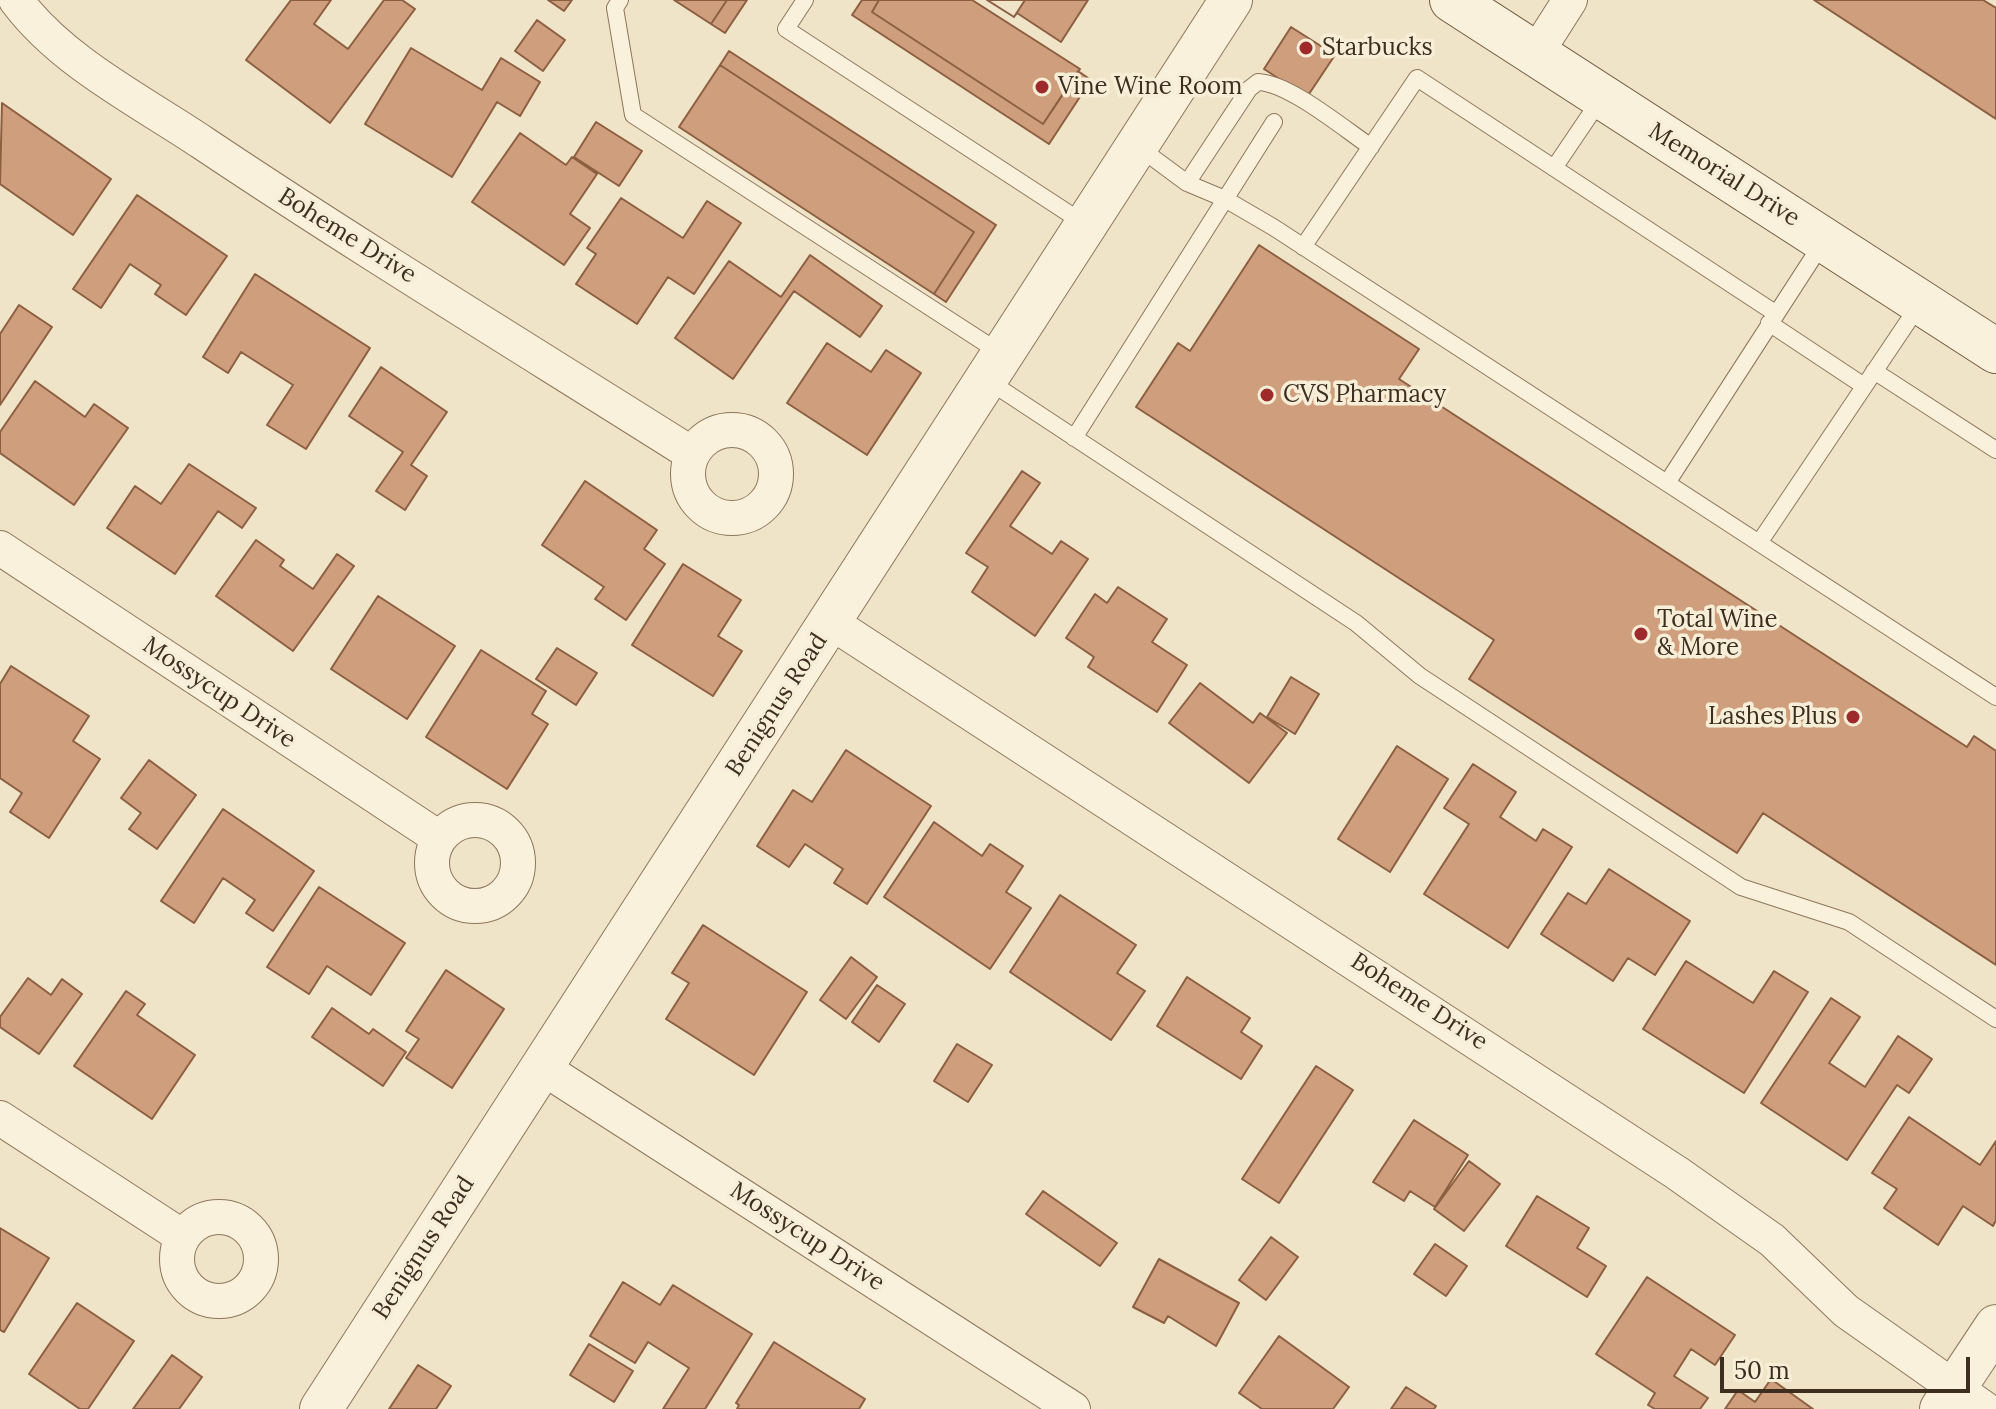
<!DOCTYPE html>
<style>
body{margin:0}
#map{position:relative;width:1996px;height:1409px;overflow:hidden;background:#f0e4c8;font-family:Lora,serif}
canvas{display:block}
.scale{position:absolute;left:1720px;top:1357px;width:250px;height:36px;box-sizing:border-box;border:4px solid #3d2e20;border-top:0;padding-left:10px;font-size:24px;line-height:28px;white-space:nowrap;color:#3d2e20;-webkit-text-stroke:6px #f7eed8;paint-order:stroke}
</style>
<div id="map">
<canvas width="1996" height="1409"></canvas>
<div class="scale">50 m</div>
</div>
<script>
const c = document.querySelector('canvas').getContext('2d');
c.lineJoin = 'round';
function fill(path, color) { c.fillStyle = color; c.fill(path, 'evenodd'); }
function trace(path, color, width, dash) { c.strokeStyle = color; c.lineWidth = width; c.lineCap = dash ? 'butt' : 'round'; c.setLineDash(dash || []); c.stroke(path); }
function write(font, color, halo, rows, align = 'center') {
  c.font = font + ' Lora,serif'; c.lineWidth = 7; c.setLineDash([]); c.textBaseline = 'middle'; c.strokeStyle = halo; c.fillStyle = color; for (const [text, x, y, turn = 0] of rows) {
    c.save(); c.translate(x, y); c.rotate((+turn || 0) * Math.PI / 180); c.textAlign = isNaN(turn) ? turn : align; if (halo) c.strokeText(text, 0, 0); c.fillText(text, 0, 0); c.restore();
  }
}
const building = new Path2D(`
 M291,0H331L314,24L348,49L384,0H402L415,9L330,123L246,60Z
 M548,0H572L564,11Z
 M674,0H727L711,24Z
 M727,0H747L725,33L711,24Z
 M862,0H879L872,12L1043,124L1078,71L1091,80L1049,144L852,15Z
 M879,0H972L1080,69L1043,124L872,12Z
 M987,0H1088L1061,42L1017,13L1014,17Z
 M987,0H1025L1014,17Z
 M1814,0H1983L1996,8V119Z
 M537,20L565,40L543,71L515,51Z
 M1291,27L1335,55L1307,97L1264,69Z
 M411,48L482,90L501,58L540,82L520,116L497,102L452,177L365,124Z
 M729,51L996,225L946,302L934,294L974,232L720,65Z
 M720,65L974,232L934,294L679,127Z
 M2,103L111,179L73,235L0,184Z
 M596,122L642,151L619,186L574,157Z
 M520,133L566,165L572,157L597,174L570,214L590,228L564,265L472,202Z
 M137,195L227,256L186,315L155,294L161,285L130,264L101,308L73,289Z
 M621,198L683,238L707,201L741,223L694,294L668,277L637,324L576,284L596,254L587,248Z
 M1259,245L1419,349L1399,379L1967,747L1974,736L1996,751V965L1763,813L1737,853L1469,679L1494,640L1136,407L1178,343L1190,351Z
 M810,255L882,306L860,337L794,291L733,379L675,338L729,261L781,297Z
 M255,274L370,348L306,449L267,425L293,385L241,352L228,373L203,357Z
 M19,305L52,327L0,405V334Z
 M827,343L871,372L886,350L921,373L867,455L787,403Z
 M381,367L447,412L411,465L427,476L405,510L376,491L403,452L349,416Z
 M35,381L85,417L94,404L128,428L74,505L0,453V432Z
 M189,464L256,508L242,528L218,511L175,574L107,528L135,486L161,504Z
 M1022,471L1040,483L1010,526L1052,554L1061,541L1088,559L1035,636L972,592L988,567L966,553Z
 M585,481L657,530L644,549L665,564L626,620L595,599L604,587L542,545Z
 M256,540L284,560L280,566L313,589L337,554L354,566L293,651L216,596Z
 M683,564L741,600L718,636L742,651L713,696L632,645Z
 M1118,587L1167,619L1152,642L1187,665L1157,712L1088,667L1094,657L1066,638L1095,594L1107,603Z
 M378,596L455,646L407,719L331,669Z
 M557,648L597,673L576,705L536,679Z
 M481,650L546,691L532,714L548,724L507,789L426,737Z
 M11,666L89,716L73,741L100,759L49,838L10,812L22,793L0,778V684Z
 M1291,677L1319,694L1295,734L1267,717Z
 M1200,683L1253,723L1260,713L1287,733L1249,783L1169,723Z
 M1397,746L1448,779L1390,872L1338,839Z
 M846,750L931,806L867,904L834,883L843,869L805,844L789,867L757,846L793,790L812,802Z
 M149,760L196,795L157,849L129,829L141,813L121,798Z
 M1473,764L1516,792L1500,817L1536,841L1543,829L1572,847L1508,948L1424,894L1469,824L1444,808Z
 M223,809L314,871L273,931L246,913L255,900L223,878L194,923L161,901Z
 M934,822L982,856L990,844L1023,866L1006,892L1031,908L990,969L884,897Z
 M1609,869L1690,921L1655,975L1628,958L1613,981L1541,934L1568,893L1586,904Z
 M319,887L405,943L371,995L327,966L309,994L267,967Z
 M1060,895L1136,945L1117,973L1145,991L1111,1040L1010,972Z
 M703,925L807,992L754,1075L666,1019L689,983L672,973Z
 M851,957L877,977L846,1019L820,1000Z
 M1686,961L1753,1003L1774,971L1808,992L1744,1093L1643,1029Z
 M446,970L504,1009L452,1088L406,1058L419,1039L406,1031Z
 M1187,977L1250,1018L1241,1032L1262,1046L1241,1079L1157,1026Z
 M28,978L51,995L62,979L82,994L39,1054L0,1027V1017Z
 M877,985L905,1004L879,1042L852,1022Z
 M126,991L145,1004L137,1015L195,1055L152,1119L74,1066Z
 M1831,998L1860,1017L1829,1063L1865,1087L1898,1036L1932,1059L1909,1093L1897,1085L1847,1160L1761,1103Z
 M332,1008L369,1034L373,1029L406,1052L383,1086L312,1037Z
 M957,1044L992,1065L968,1102L934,1081Z
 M1316,1066L1353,1090L1279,1203L1242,1179Z
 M1909,1117L1980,1165L1996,1141V1220L1993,1226L1963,1206L1938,1245L1884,1208L1897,1189L1872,1173Z
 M1414,1120L1468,1155L1435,1207L1410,1191L1404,1201L1373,1182Z
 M1469,1161L1500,1184L1464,1231L1434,1209Z
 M1043,1191L1117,1243L1100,1266L1026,1214Z
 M1537,1196L1589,1228L1577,1248L1606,1266L1587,1297L1506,1246Z
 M0,1228L49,1258L4,1332L0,1330Z
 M1271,1237L1298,1257L1266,1300L1239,1280Z
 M1435,1244L1467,1266L1446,1296L1414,1274Z
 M1159,1259L1239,1303L1216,1346L1168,1316L1164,1323L1133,1307Z
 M1647,1277L1735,1335L1715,1365L1691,1349L1674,1376L1708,1398L1700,1409H1655L1648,1405L1655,1393L1596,1354Z
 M623,1282L660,1305L673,1285L752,1334L705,1409H663L689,1368L648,1342L635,1363L590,1336Z
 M77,1303L134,1341L88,1409H80L29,1374Z
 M1279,1336L1349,1387L1333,1409H1262L1239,1393Z
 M774,1342L865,1399L859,1409H737L739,1405L736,1403Z
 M589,1344L633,1371L614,1402L570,1375Z
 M172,1355L202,1377L179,1409H133Z
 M418,1365L451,1386L436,1409H389Z
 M1771,1379L1813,1409H1725L1738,1390L1755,1402Z
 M1406,1387L1436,1406L1434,1409H1391Z`);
fill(building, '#cf9f7d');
trace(building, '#8d5f41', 2);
const service = new Path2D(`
 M620,0L615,8L633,115L1002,354
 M805,0L786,29L1085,224
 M1137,146L1187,183L1225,199L1273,227L1996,697
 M1554,168L1600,100
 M1187,183L1249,89L1258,82C1289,83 1343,128 1371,147
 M1303,247L1417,78L1775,313
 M1769,323L1864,386
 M1874,371L1996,450
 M987,380L1356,623L1420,676L1741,887L1849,922L1996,1019
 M1074,438L1274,122
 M1667,483L1823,242
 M1759,543L1919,305`);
const minor = new Path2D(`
 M16,0C62,62 139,100 203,143C363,250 529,351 692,454
 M1535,55L1570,0
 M688 474a44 44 0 1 1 88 0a44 44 0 1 1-88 0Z
 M0,548L439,838
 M832,623L1677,1173L1772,1240L1846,1311L1985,1409
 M432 863a43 43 0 1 1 86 0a43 43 0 1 1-86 0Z
 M540,1066L1073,1409
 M0,1118L183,1237
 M177 1259a42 42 0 1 1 84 0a42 42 0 1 1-84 0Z`);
const tertiary = new Path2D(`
 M321,1409L1231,0
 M1941,1409L1996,1326`);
const secondary = new Path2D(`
 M1452,0L1996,351`);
trace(service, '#8d765c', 18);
trace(minor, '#8d765c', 36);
trace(tertiary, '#8d765c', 44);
trace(secondary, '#6f573f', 46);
trace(service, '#faf1dc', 16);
trace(minor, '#faf1dc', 34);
trace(tertiary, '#faf1dc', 42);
trace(secondary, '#faf1dc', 44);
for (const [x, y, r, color] of [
 [1306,48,8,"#9e2a2b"],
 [1042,87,8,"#9e2a2b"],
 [1267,395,8,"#9e2a2b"],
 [1641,634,8,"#9e2a2b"],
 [1853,717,8,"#9e2a2b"]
]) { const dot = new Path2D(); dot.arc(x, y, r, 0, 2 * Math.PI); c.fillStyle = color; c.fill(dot); trace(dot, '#f7eed8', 3); }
write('24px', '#3d2e20', '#f7eed8', [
 ["Starbucks",1322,48],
 ["Vine Wine Room",1058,87],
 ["CVS Pharmacy",1283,395],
 ["Total Wine",1657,620],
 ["& More",1657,648],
 ["Lashes Plus",1837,717,"right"]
], 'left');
write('24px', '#3d2e20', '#f7eed8', [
 ["Memorial Drive",1724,175,32],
 ["Boheme Drive",347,236,32],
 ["Mossycup Drive",219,693,34],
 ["Benignus Road",777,705,-57],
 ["Boheme Drive",1419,1002,33],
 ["Mossycup Drive",807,1237,33],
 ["Benignus Road",424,1248,-57]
]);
</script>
